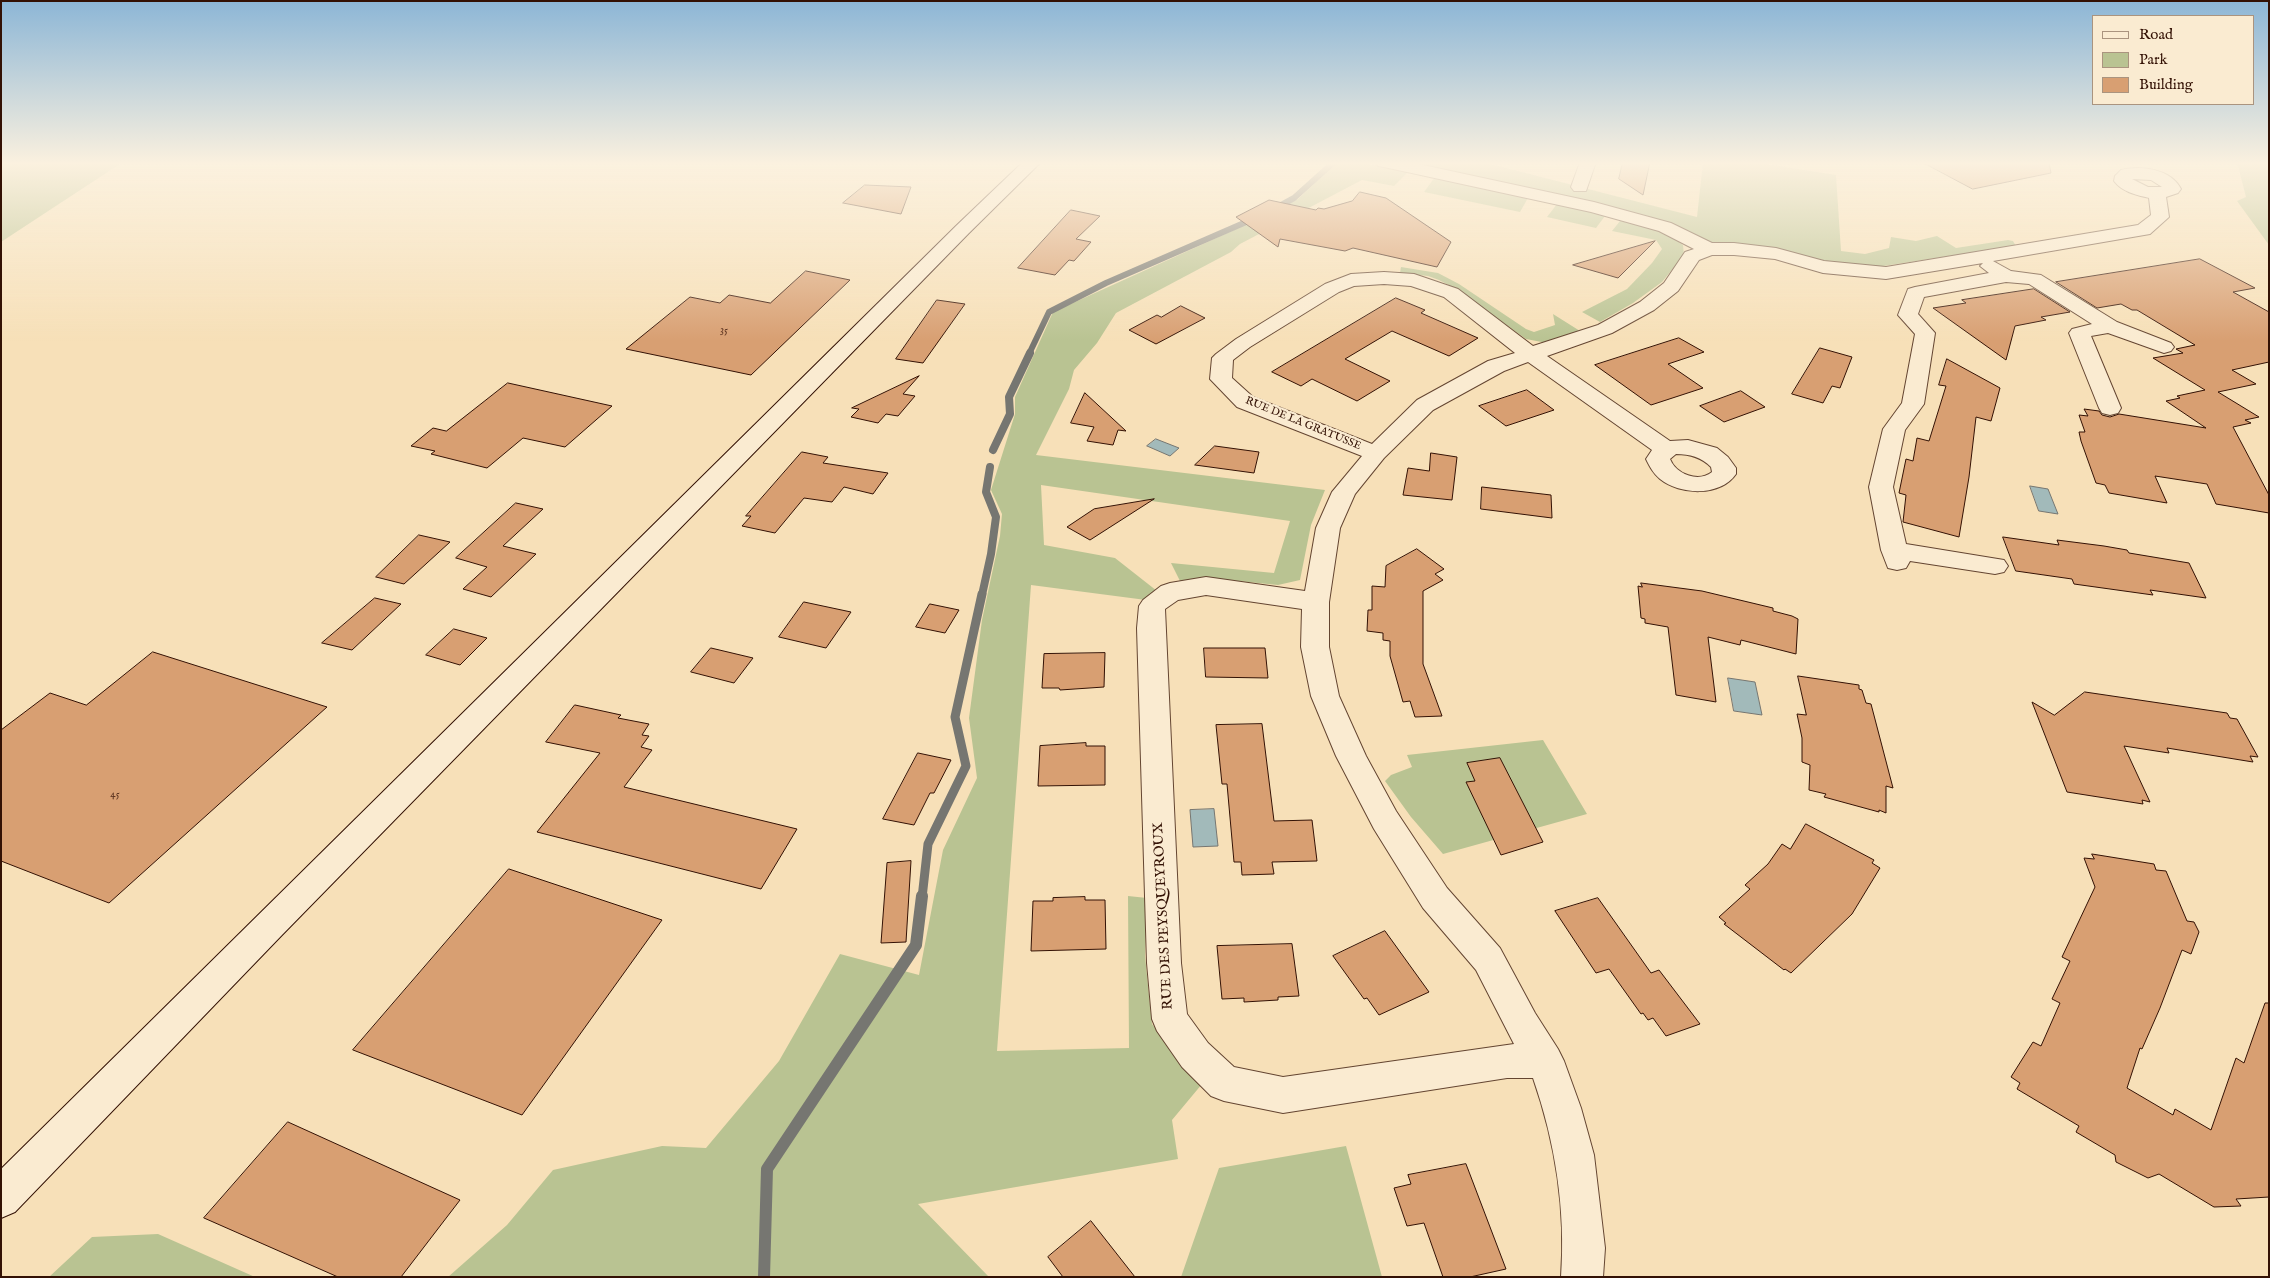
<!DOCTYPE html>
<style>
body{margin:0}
#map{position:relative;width:2270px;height:1278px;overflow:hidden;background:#f7e0b8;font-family:"IM FELL English",serif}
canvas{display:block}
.frame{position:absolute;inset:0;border:2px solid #331104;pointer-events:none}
.legend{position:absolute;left:2092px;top:15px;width:162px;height:90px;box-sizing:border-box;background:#faebd1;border:1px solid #aa947f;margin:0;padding:6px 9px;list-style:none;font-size:15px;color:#331104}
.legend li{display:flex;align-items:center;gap:10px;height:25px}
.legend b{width:25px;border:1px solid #aa947f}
</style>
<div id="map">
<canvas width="2270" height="1278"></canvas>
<div class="frame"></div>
<ul class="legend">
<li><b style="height:6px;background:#faebd1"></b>Road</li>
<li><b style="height:14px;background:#b9c392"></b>Park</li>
<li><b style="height:14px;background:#d89f72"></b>Building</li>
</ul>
</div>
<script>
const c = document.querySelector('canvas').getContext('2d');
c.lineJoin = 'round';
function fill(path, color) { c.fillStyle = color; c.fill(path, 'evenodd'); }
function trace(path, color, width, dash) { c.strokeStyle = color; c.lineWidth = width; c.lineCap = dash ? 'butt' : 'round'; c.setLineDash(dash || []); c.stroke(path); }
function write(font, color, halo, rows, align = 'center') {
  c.font = font + ' "IM FELL English",serif'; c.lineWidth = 4.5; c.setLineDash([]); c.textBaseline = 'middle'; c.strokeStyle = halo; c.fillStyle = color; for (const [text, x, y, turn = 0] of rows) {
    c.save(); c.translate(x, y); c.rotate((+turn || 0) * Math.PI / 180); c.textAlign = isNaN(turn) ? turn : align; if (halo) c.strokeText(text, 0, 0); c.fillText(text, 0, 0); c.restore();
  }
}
fill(new Path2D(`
 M1,162H123L1,242Z
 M1315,162H1358L1408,172L1394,186L1362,180L1240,244L1231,252L1116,313L1097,343L1074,370L1069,389L1036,455L1325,490L1311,525L1300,580L1278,585L1218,579L1180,581L1171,563L1274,573L1290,521L1041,485L1044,545L1115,558L1157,591L1146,600L1031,585L997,1051L1129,1048L1128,896L1147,898L1145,956L1152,1024L1202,1084L1172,1120L1178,1159L918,1204L989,1277H448L507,1225L553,1170L662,1146L706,1148L779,1061L840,954L919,975L943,850L977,778L969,718L982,620L1000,536L1002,514L991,490L1015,414V397L1053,312L1265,216L1298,199L1333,166Z
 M1402,162H1483L1697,217L1703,162H1754L1836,175L1841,251L1865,254L1889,248L1891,237L1916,241L1937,236L1956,248L2008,240L2013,241L2016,246L1870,268L1850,267L1752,245L1710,242Z
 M2237,162H2269V245L2237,201L2246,197Z
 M1435,177L1528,198L1520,212L1424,192Z
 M1557,204L1605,216L1596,228L1547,217Z
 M1620,221C1644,226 1664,230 1683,245L1684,255L1662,282L1633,303L1600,322L1582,312L1627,289L1652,263L1662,249L1656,240L1612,231Z
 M1401,267L1438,273L1459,284L1526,329L1534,332L1555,325L1553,314L1580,331L1547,343L1526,339L1456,289L1439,280L1428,276L1400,273Z
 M1543,740L1587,814L1443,854L1411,817L1385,781L1391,775L1412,767L1407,755Z
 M1346,1146L1382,1277H1181L1219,1168Z
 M158,1234L255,1277H49L92,1237Z`), '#b9c392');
const water = new Path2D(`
 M1156,439L1179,448L1170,456L1147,446Z
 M2030,486L2048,489L2058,514L2039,511Z
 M1728,678L1755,682L1762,715L1734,711Z
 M1214,809L1218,846L1193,847L1190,810Z`);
fill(water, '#a2baba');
trace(water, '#767671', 1);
trace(new Path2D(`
 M1274,209L1294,198L1334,162
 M1029,354L1049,312L1106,283L1253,219`), '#767671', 6);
trace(new Path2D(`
 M993,450L1010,414L1009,397L1030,353
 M982,595L991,554L996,517L986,492L990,467`), '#767671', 8);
trace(new Path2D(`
 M922,898L928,844L966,766L955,717L982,594`), '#767671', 9);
trace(new Path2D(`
 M764,1277L767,1169L916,945L922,896`), '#767671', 12);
const building = new Path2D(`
 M1623,162H1650L1643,195L1619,179Z
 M1922,162H2049L2051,173L1973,189Z
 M865,185L911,187L901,214L843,203Z
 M1360,192L1386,198L1451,242L1437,267L1353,248L1345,251L1280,239L1278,247L1236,217L1269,200L1316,210L1318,208L1324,209L1352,201Z
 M1071,210L1100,216L1076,239L1091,242L1074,261L1069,260L1055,275L1018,268Z
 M1655,241L1618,278L1573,265Z
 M2200,259L2255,288L2233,292L2269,312V362L2232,370L2256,384L2218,392L2259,417L2245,420L2251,423L2233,427L2269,495V513L2216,504L2207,484L2155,476L2167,503L2109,493L2105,485L2096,483L2081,441L2079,432H2085L2079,415L2088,416L2084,409L2099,411L2102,415L2110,417L2119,414L2206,428L2166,401L2180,398L2177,396L2205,390L2153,358L2183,353L2176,349L2195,345L2137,310H2132L2121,304L2097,308L2056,282Z
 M806,271L850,280L751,375L626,349L690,297L720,303L729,295L770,303Z
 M2034,289L2070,312L2041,317L2046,320L2015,326L2006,360L1933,308L1966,303L1962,300Z
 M1396,298L1425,310L1421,313L1478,338L1449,356L1392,331L1345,359L1390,381L1357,401L1312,379L1301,386L1272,372Z
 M937,300L965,304L923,363L896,359Z
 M1181,306L1205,318L1156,344L1129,330L1157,315L1161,317Z
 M1679,338L1704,352L1668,364L1703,388L1651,405L1595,365Z
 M1820,348L1852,357L1840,388L1832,386L1823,403L1792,394Z
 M1947,359L2000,388L1991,421L1976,417L1969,477L1959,537L1903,522L1906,495L1899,493L1906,459L1913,461L1917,438L1929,441L1946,386L1939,385Z
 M919,376L903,394L915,396L898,416L886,414L878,423L851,417L859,409L852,408Z
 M508,383L612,406L565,447L523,438L487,468L431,454L435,451L411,446L433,428L446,431Z
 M1527,390L1554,410L1506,426L1479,406Z
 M1741,391L1765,407L1724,422L1700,406Z
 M1085,393L1126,431L1118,430L1113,445L1087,441L1094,427L1071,423Z
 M1215,446L1259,452L1254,473L1195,465Z
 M802,452L828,457L823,463L888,473L873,494L844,487L832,502L804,498L775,533L742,526L751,516H746Z
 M1431,453L1457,457L1452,500L1403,495L1408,468L1429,471Z
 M1482,487L1551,495L1552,518L1481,509Z
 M1154,499L1090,540L1067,527L1094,509Z
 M516,503L543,509L503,546L536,554L491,597L463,589L487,567L456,558Z
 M419,535L450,542L404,584L376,577Z
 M2003,537L2059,545L2057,540L2104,546L2127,550L2129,553L2189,563L2206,598L2150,590L2153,595L2074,584L2072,579L2016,571Z
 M1417,549L1444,569L1435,574L1443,580L1423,591V664L1442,716L1415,717L1410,701L1403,702L1390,656V641L1383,640V633L1367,631L1368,610H1372V586L1385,587L1386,566Z
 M1641,583L1702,591L1773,608V611L1792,616L1798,619L1796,654L1741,640L1740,645L1708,637L1716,702L1676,695L1668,627L1645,623V619L1641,618L1638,586L1642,587Z
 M375,598L401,604L352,650L322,643Z
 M804,602L851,612L826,648L779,637Z
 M930,604L959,610L945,633L916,627Z
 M454,629L487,638L460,665L426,655Z
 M711,648L753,658L734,683L691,672Z
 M1204,648H1265L1268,678L1206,677Z
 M153,652L327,707L109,903L1,861V730L50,693L86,705Z
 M1105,653L1104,687L1060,690L1059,688H1042L1044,654Z
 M1798,676L1859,685V689L1862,690L1866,703L1871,704L1893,788L1886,786V813L1879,810V812L1824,797L1826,794L1809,790L1810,765L1802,762V738L1797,714L1806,715Z
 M2085,692L2227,713L2230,718L2237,719L2258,757L2250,756L2253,762L2167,748L2169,753L2124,746L2150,802L2142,800L2143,804L2067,792L2032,702L2054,715Z
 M575,705L621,715L618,718L649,724L642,735L649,736L641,747L652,750L624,787L797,829L761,889L537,832L600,753L546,742Z
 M1262,724L1274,821L1312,820L1317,861L1272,862L1274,874L1242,875L1241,862H1234L1227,784H1222L1216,725Z
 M1086,743V746H1105V785L1038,786L1040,746Z
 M918,753L951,760L934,793H930L914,825L883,819Z
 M1500,758L1543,842L1501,855L1466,782L1475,781L1467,763Z
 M1806,824L1874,860L1872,863L1880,868L1852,914L1791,973L1785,969L1784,970L1724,924L1726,923L1719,917L1750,889L1745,885L1768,864L1782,844L1790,849Z
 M2092,854L2154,864L2156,870L2166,871L2187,921L2194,922L2199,932L2191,954L2182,950L2160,1008L2142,1049L2140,1048L2127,1088L2173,1115L2175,1109L2211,1130L2236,1058L2244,1063L2265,1003H2269V1197L2236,1199L2241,1206L2214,1207L2159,1174L2148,1178L2116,1162L2115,1155L2076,1132L2079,1126L2017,1089L2020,1083L2011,1077L2033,1042L2041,1046L2060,1003L2052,999L2070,961L2062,957L2095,887L2084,858L2094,859Z
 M911,861L906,942L881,943L887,863Z
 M509,869L662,920L522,1115L353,1050Z
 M1085,897V900H1105L1106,949L1031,951L1033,901H1053V898Z
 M1598,898L1651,973L1659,970L1700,1024L1666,1036L1653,1018L1648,1020L1643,1013L1641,1014L1609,969L1596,973L1555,911Z
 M1385,931L1429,992L1379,1015L1367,998L1364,999L1333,956Z
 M1292,944L1299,996L1278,997V1000L1244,1002V998L1222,999L1217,946Z
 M288,1122L460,1200L401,1277H338L204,1218Z
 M1466,1164L1506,1269L1470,1277H1443L1424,1223L1407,1226L1394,1188L1411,1184L1408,1175Z
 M1091,1221L1135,1277H1063L1048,1257Z`);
fill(building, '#d89f72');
trace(building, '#331104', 1);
const street = new Path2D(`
 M1376,162H1409L1594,202L1671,223L1712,243H1734L1776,248L1824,261L1886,267L2138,225L2151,215L2149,198C2137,195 2122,192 2114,181L2115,176L2121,170C2141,165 2171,169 2181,189L2178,193L2166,197L2169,217L2150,234L1993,261L2011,271L2041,275L2117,322L2171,343L2174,347L2171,351L2164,353L2108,333L2091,336L2121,408L2118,413L2110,415L2102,413L2099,408L2069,333L2072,329L2092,324L2029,284L2006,282L1924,297L1918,314L1935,333L1924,404L1905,430L1893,487L1906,544L2004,560L2008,566L2004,572L1995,574L1910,561L1906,568L1897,570L1888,568L1881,550L1869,487L1883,429L1902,403L1915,334L1898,315L1908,289L1915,287L1989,273L1980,266L1983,263L1886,279L1823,273L1775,259L1734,255H1712L1699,260L1678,291L1654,310L1612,333L1547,356L1670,441L1688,440L1717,448L1728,457L1736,468V474C1720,497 1680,495 1660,479C1653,473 1650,467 1646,459L1652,450L1528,362L1504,371L1433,410L1384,458L1355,494L1340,528L1329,602V647L1339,696L1366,756L1396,811L1447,888L1500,948L1535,1013L1558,1049L1564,1061L1581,1108L1594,1155L1605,1248L1603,1277H1561C1566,1210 1555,1141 1533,1078H1507L1283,1113L1224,1101L1211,1096L1182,1067L1157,1031L1152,1019L1147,963L1137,628L1139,606L1143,600L1161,586L1170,583L1206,577L1305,591L1316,528L1332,492L1362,456L1237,407L1210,379L1212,358L1216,354L1236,339L1325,284L1351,274L1384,272L1414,274L1458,289L1533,346L1598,325L1640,302L1664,283L1685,252L1694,249L1659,231L1591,212L1384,167L1378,166ZM2132,179L2151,180L2162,187H2148ZM1384,284L1411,286L1444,297L1515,353L1488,361L1417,400L1372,444L1253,397L1232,378L1233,360L1250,347L1339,292L1354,286ZM1676,454C1690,454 1701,457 1711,467L1712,472C1698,483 1676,474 1670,459ZM1206,595L1302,609L1301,647L1311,696L1336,756L1374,829L1423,908L1476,970L1514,1044L1283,1077L1234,1067L1208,1043L1187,1014L1181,963L1165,609L1178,600Z
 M1580,162H1596L1586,191H1574L1571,187Z`);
const secondary = new Path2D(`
 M1023,162H1041L969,233L281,936L15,1212L1,1218V1169L957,225Z`);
trace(street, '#644531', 2);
trace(secondary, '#331104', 2);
fill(street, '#faebd1');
fill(secondary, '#faebd1');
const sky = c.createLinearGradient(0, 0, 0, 341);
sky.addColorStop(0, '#8cb6d6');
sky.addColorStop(0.48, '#fbf1df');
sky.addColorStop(1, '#fbf1df00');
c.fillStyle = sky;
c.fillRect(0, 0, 2270, 341);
write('11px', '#5c3420', null, [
 ["35",724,331],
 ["45",115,795]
]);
write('11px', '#331104', '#faebd1', [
 ["RUE DE LA GRATUSSE",1303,424,22]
]);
write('14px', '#331104', '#faebd1', [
 ["RUE DES PEYSQUEYROUX",1164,916,-93]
]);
</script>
